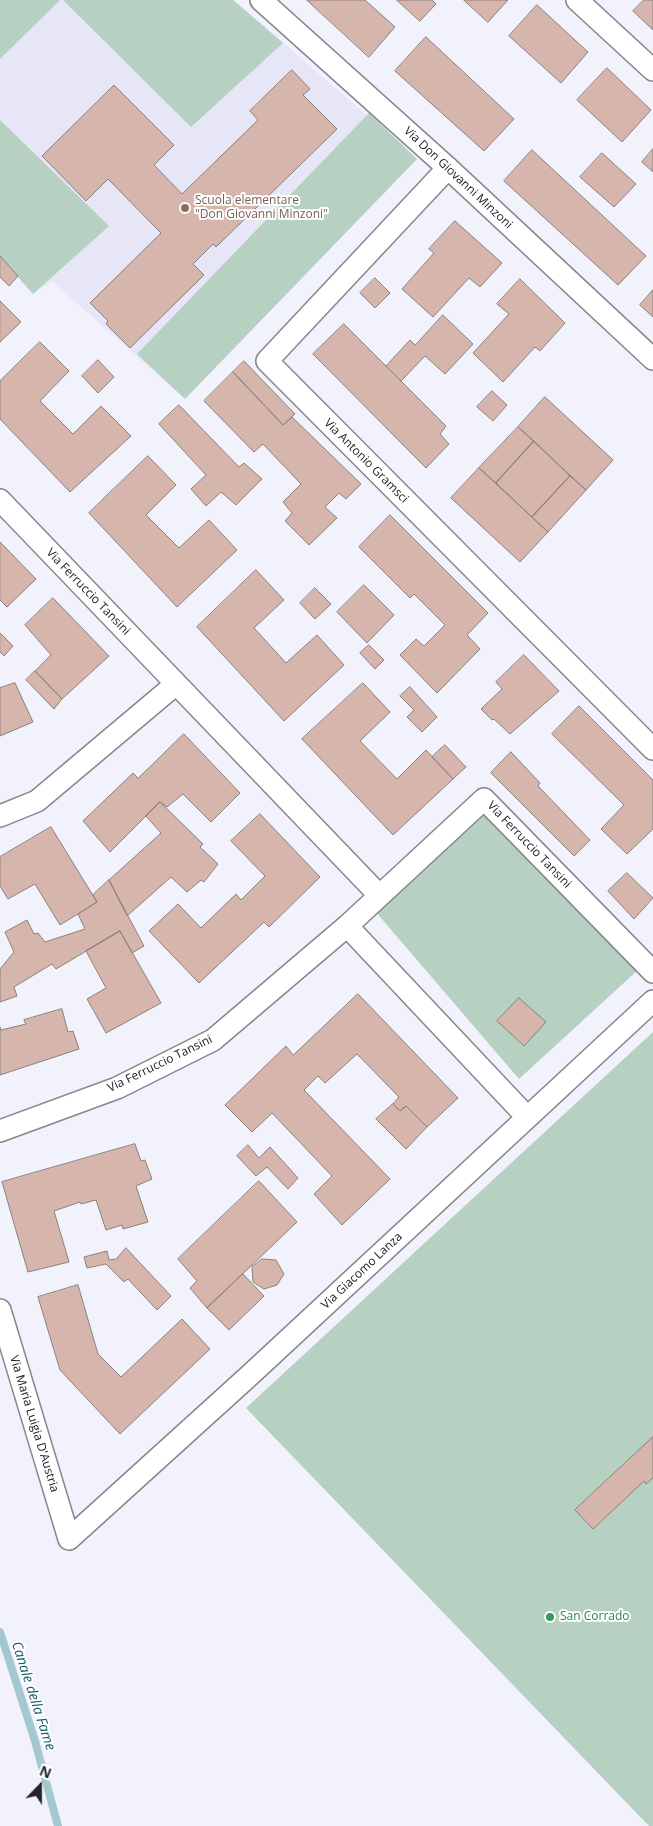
<!DOCTYPE html>
<style>
body{margin:0}
#map{position:relative;width:653px;height:1826px;overflow:hidden;background:#f2f2fc;font-family:"Open Sans",sans-serif}
canvas{display:block}
.north{position:absolute;left:15px;top:1761px;width:50px;height:50px;-webkit-text-stroke:4px #fff;paint-order:stroke;rotate:22deg;font-size:14px;font-weight:700;line-height:20px;text-align:center;color:#232327}
.north::after{content:'';display:block;margin:auto;width:18px;height:22px;background:#232327;clip-path:polygon(50% 0,100% 100%,50% 72%,0 100%)}
</style>
<div id="map">
<canvas width="653" height="1826"></canvas>
<div class="north">N</div>
</div>
<script>
const c = document.querySelector('canvas').getContext('2d');
c.lineJoin = 'round';
function fill(path, color) { c.fillStyle = color; c.fill(path, 'evenodd'); }
function trace(path, color, width, dash) { c.strokeStyle = color; c.lineWidth = width; c.lineCap = dash ? 'butt' : 'round'; c.setLineDash(dash || []); c.stroke(path); }
function write(font, color, halo, rows, align = 'center') {
  c.font = font + ' "Open Sans",sans-serif'; c.lineWidth = 4; c.setLineDash([]); c.textBaseline = 'middle'; c.strokeStyle = halo; c.fillStyle = color; for (const [text, x, y, turn = 0] of rows) {
    c.save(); c.translate(x, y); c.rotate((+turn || 0) * Math.PI / 180); c.textAlign = isNaN(turn) ? turn : align; if (halo) c.strokeText(text, 0, 0); c.fillText(text, 0, 0); c.restore();
  }
}
fill(new Path2D(`
 M55,0H234L417,159L185,399L52,281L33,294L0,257V56Z`), '#e6e6f7');
fill(new Path2D(`
 M0,0H60L0,59Z
 M63,0H233L283,43L191,127Z
 M369,113L417,159L185,399L137,354Z
 M0,120L109,226L33,294L0,257Z
 M483,810L639,969L519,1079L375,911Z
 M653,1032V1826H649L246,1408Z`), '#b6d0c1');
trace(new Path2D(`
 M0,1632L35,1741L58,1826`), '#a4c8d2', 8);
const building = new Path2D(`
 M307,0H365L395,27L369,57Z
 M397,0H432L436,4L420,21Z
 M464,0H508L488,22Z
 M644,0H653V30L633,11Z
 M537,5L588,52L561,83L509,36Z
 M426,37L514,119L484,151L395,71Z
 M607,68L651,110L622,142L577,100Z
 M292,70L310,89L303,95L337,129L216,247L213,244L193,264L204,275L130,348L106,324L108,321L90,303L161,233L108,179L86,201L42,156L114,85L174,145L154,165L182,194L258,120L250,111Z
 M653,149V172L642,162Z
 M532,150L646,256L618,285L504,181Z
 M602,153L636,184L614,207L580,177Z
 M455,221L502,263L480,287L469,278L433,317L402,289L434,253L429,249Z
 M0,256L18,276L9,286L0,277Z
 M375,278L390,293L375,308L360,293Z
 M520,279L565,323L540,351L535,347L503,382L473,353L509,314L497,304Z
 M653,290V317L640,305Z
 M0,301L21,322L0,342Z
 M443,315L473,344L445,374L425,356L401,381L386,366L410,340L415,345Z
 M344,324L446,426L440,434L449,444L426,468L313,354Z
 M40,342L69,371L40,401L73,434L101,406L131,436L70,492L0,419V381Z
 M98,360L114,377L98,393L82,376Z
 M244,361L295,414L283,425L233,372Z
 M233,372L283,425L292,417L361,484L346,499L339,493L325,507L337,518L309,545L285,521L292,513L283,502L301,484L263,444L254,452L204,401Z
 M492,391L507,405L493,421L477,407Z
 M545,397L613,460L586,490L518,427Z
 M179,405L239,467L244,463L262,479L236,505L221,492L206,506L191,489L206,475L159,424Z
 M518,427L534,441L496,483L479,468Z
 M534,441L570,476L532,517L496,483Z
 M148,456L176,485L146,515L179,548L209,520L237,550L177,607L89,513Z
 M479,468L548,532L520,562L451,498Z
 M570,476L586,490L548,532L532,517Z
 M390,515L488,613L467,635L480,649L437,693L400,655L416,639L424,646L445,625L414,594L410,598L359,547Z
 M0,542L36,579L7,607L0,600Z
 M256,570L284,600L254,628L286,663L317,635L344,665L284,721L197,627Z
 M364,585L394,615L367,643L337,612Z
 M315,588L331,604L315,619L300,603Z
 M53,598L109,656L62,699L35,671L51,655L25,625Z
 M0,633L13,646L4,656L0,652Z
 M369,645L384,660L375,669L360,653Z
 M524,655L559,691L510,734L494,719L492,720L481,709L502,689L496,682Z
 M35,671L62,699L54,709L26,680Z
 M15,683L33,722L0,736V688Z
 M363,683L390,712L360,741L397,779L426,750L453,779L393,835L302,739Z
 M410,687L437,717L422,732L407,717L414,710L400,696Z
 M579,706L653,780V829L627,854L601,829L624,805L552,734Z
 M184,734L240,793L211,822L183,794L167,807L160,802L110,852L83,821L133,773L138,778Z
 M445,745L466,767L453,779L432,757Z
 M511,752L540,783L538,786L590,840L574,856L491,773Z
 M160,802L203,844L200,847L218,864L204,882L201,880L187,892L171,877L127,916L109,880L161,833L146,816Z
 M260,814L320,877L269,927L264,922L199,983L149,931L178,904L201,928L236,894L241,900L265,876L231,841Z
 M51,827L97,902L60,925L35,884L8,899L0,886V857Z
 M627,873L653,898L634,919L608,891Z
 M109,880L144,946L132,953L120,931L56,969L52,964L14,987L17,996L0,1002V969L14,952L5,932L27,920L34,934L38,933L45,942L85,929L78,914L97,902L93,895Z
 M120,931L161,1003L106,1033L87,999L106,988L86,951Z
 M358,994L458,1098L427,1127L406,1106L400,1111L393,1104L399,1097L357,1054L325,1083L318,1076L304,1090L390,1179L342,1225L314,1194L332,1176L272,1113L252,1132L225,1105L286,1046L293,1055Z
 M519,998L546,1022L524,1046L497,1021Z
 M62,1009L68,1032L73,1031L79,1049L0,1075V1027L1,1030L26,1024L24,1020Z
 M393,1104L400,1111L406,1106L427,1127L406,1149L376,1119Z
 M135,1144L141,1161L145,1160L152,1179L136,1186L148,1222L123,1229L122,1225L106,1230L96,1200L81,1204L80,1202L54,1211L69,1262L28,1272L2,1182Z
 M248,1145L259,1158L270,1147L298,1178L288,1189L267,1167L256,1176L237,1156Z
 M259,1181L297,1222L207,1308L190,1288L197,1281L178,1259Z
 M126,1248L171,1296L157,1310L128,1279L124,1282L106,1264L87,1268L84,1257L107,1251L109,1260L116,1259Z
 M262,1259L276,1260L284,1274L277,1285L264,1289L253,1282L252,1267Z
 M243,1274L264,1296L229,1330L207,1308Z
 M78,1285L98,1354L121,1377L182,1319L210,1349L120,1434L60,1370L38,1297Z
 M653,1437V1478L646,1484L644,1481L593,1529L575,1510Z`);
fill(building, '#d6b5ac');
trace(building, '#8b807d', 1);
const minor = new Path2D(`
 M261,0L448,168L653,359
 M577,0L653,70
 M448,168L267,361L653,749
 M0,500L379,895
 M0,816L37,801L176,684
 M347,926L527,1117
 M0,1131L117,1088L213,1040L347,926L484,799L653,972
 M0,1310L69,1539L250,1375L653,1001`);
trace(minor, '#86868f', 24);
trace(minor, '#fff', 21);
for (const [x, y, r, color] of [
 [185,208,5,"#8d6e63"],
 [550,1617,5,"#2e9e5b"]
]) { const dot = new Path2D(); dot.arc(x, y, r, 0, 2 * Math.PI); c.fillStyle = color; c.fill(dot); trace(dot, '#fff', 2); }
write('12px', '#232327', '#fff', [
 ["Via Don Giovanni Minzoni",458,178,43],
 ["Via Antonio Gramsci",366,461,45],
 ["Via Ferruccio Tansini",88,592,46],
 ["Via Ferruccio Tansini",529,845,46],
 ["Via Ferruccio Tansini",160,1064,-26],
 ["Via Giacomo Lanza",362,1271,-43],
 ["Via Maria Luigia D'Austria",34,1424,73]
]);
write('12px', '#785e54', '#fff', [
 ["Scuola elementare",195,201],
 ["\"Don Giovanni Minzoni\"",195,215]
], 'left');
write('12px', '#27864d', '#fff', [
 ["San Corrado",560,1617]
], 'left');
write('italic 14px', '#165c6d', '#fff', [
 ["Canale della Fame",33,1696,72]
]);
</script>
